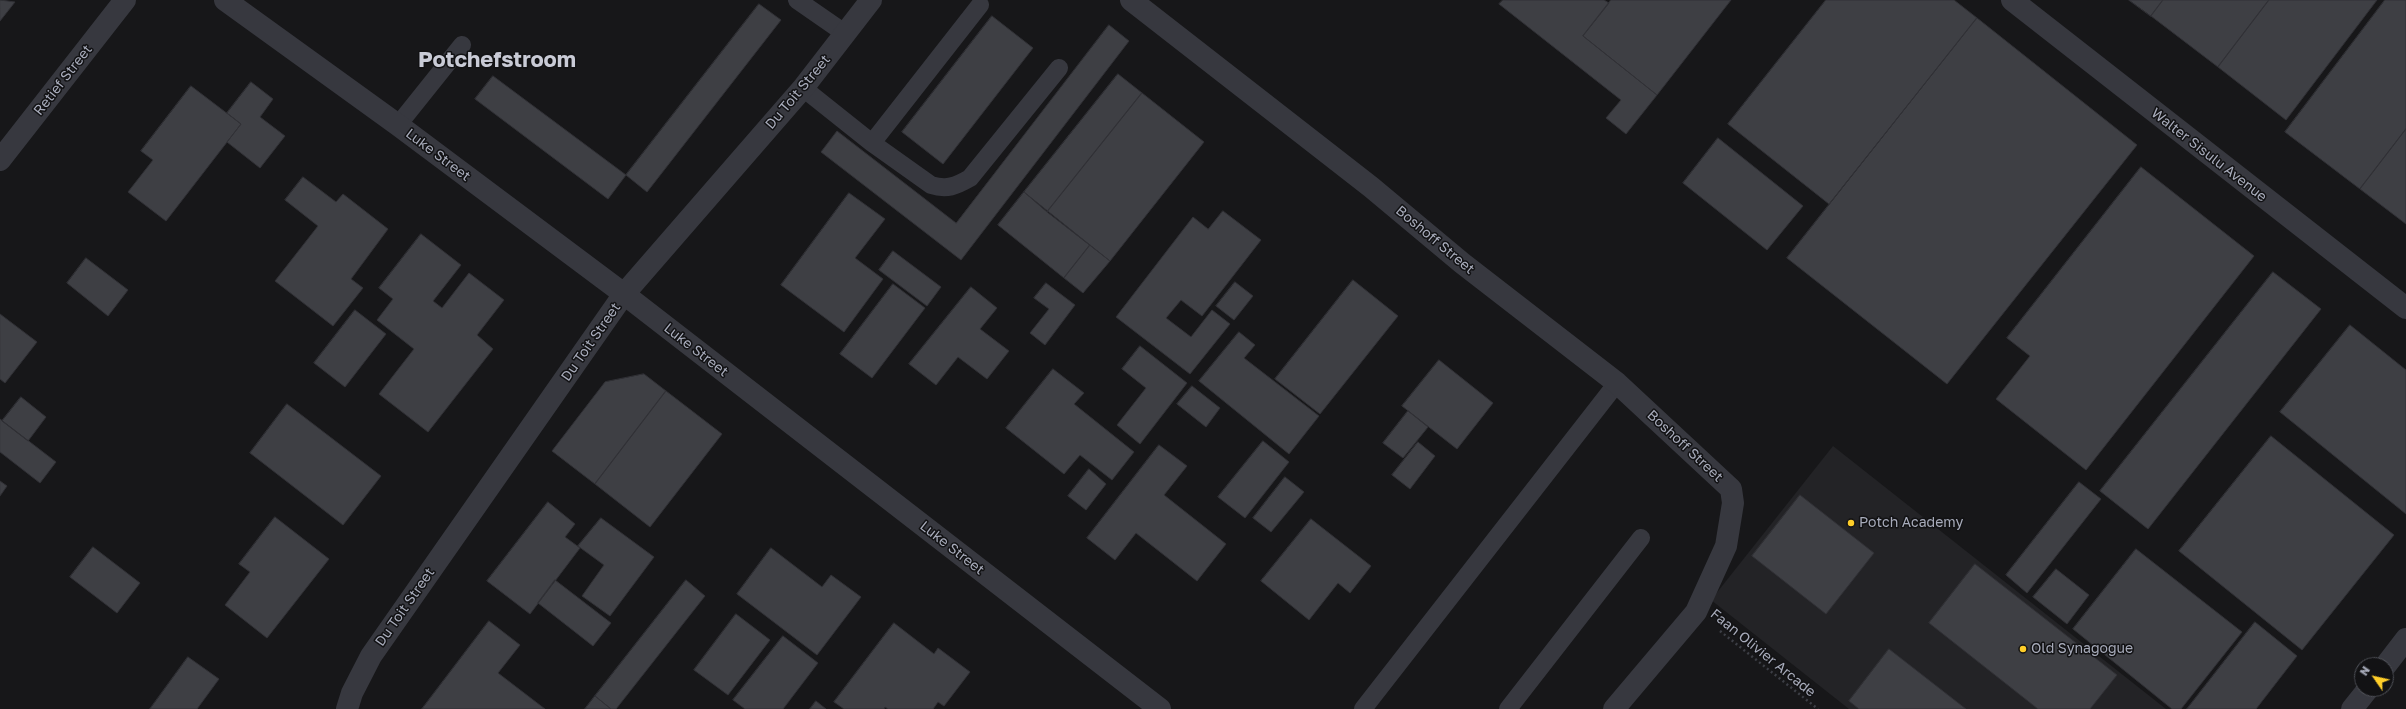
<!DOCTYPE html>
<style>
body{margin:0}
#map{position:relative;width:2406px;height:709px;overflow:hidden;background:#171719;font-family:"Golos Text",sans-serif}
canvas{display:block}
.north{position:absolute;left:2354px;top:657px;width:40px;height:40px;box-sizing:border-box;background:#121214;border:1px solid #4e5057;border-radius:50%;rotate:304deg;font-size:11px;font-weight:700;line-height:16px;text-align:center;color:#a8acbb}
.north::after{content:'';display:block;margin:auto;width:14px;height:18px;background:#ffce29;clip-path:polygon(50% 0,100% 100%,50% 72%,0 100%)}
</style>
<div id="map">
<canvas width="2406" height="709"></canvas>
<div class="north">N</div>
</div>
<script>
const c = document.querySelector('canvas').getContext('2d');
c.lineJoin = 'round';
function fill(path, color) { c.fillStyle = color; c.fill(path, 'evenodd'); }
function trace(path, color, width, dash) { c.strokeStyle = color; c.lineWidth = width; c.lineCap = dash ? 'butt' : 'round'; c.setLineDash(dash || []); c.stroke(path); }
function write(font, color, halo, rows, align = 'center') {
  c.font = font + ' "Golos Text",sans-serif'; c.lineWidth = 3; c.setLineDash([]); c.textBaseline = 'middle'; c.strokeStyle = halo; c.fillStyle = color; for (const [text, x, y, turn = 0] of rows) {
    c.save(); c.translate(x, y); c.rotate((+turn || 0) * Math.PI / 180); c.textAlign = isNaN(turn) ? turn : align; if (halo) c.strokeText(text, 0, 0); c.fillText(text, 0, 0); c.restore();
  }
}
fill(new Path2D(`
 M1833,446L2166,709H1849L1711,600Z`), '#232326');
const building = new Path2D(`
 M0,0L15,2L0,21Z
 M1503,0H1604L1609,3L1583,36L1657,95L1626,134L1606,118L1621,100L1499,4Z
 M1611,0H1731L1657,95L1583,36Z
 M1826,0H1954L1977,18L1829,204L1728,124Z
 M2129,0H2163L2151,16Z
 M2163,0H2269L2218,67L2151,16Z
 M2269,0H2377L2286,120L2218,67Z
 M2385,0H2406V129L2360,189L2285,132Z
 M759,4L781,20L647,192L626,175Z
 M992,16L1033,48L943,164L902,132Z
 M1977,18L2137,145L1947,384L1787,258Z
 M1109,25L1129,41L961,260L821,152L837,131L956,223Z
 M1118,74L1142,93L1047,212L1024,192Z
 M493,76L626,175L608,199L475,99Z
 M251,82L273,99L260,117L285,136L260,168L227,142L241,124L227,113Z
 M191,86L241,124L166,221L128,192L153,160L141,151Z
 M1142,93L1204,142L1110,261L1047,212Z
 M2406,129V224L2360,189Z
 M1718,138L1803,206L1767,250L1683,183Z
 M2141,167L2254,256L2086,470L1996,399L2030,356L2007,338Z
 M303,177L336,202L343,194L388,229L351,279L363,288L333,326L275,281L318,226L285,200Z
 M1024,192L1090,245L1064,278L998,225Z
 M849,193L885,219L855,258L883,279L844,332L781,285Z
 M1223,211L1261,240L1202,316L1181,300L1166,318L1191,337L1212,310L1230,324L1190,374L1116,317L1193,217L1208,229Z
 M421,234L461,265L433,301L442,308L469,273L504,300L477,335L493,349L428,432L379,394L414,349L377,320L393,299L379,288Z
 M1090,245L1110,261L1083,293L1064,278Z
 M893,251L941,287L927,306L879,270Z
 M86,258L128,290L108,316L67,283Z
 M2273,272L2321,309L2148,529L2100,491Z
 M1353,280L1398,316L1320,414L1275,379Z
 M1235,282L1253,296L1234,320L1216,306Z
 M1046,283L1075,305L1045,345L1030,333L1049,309L1034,298Z
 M893,284L925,308L872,378L840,354Z
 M971,287L997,308L980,329L1009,351L987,379L958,357L936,385L909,364Z
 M355,310L386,334L345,387L314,363Z
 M0,314L37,342L5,383L0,379Z
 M2350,325L2406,370V514L2280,412Z
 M1239,332L1255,345L1244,358L1319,416L1289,454L1199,381Z
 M1140,346L1187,383L1140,444L1117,425L1146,388L1122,369Z
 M1439,360L1493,403L1457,449L1402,406Z
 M1053,369L1084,393L1074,404L1134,452L1112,480L1080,455L1064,474L1006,428Z
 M644,374L666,391L595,484L552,451L605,382Z
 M1192,386L1220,408L1206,427L1177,404Z
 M666,391L722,434L650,527L595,484Z
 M21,397L46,417L28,441L2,421Z
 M287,404L381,476L343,525L250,453Z
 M1408,411L1428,427L1403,458L1383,443Z
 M0,419L56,462L40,483L0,452Z
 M2271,436L2394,535L2302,650L2179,551Z
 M1263,441L1289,462L1245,518L1218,497Z
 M1418,442L1435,456L1410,489L1392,475Z
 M1159,445L1187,466L1164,495L1226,544L1197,581L1136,533L1115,560L1087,538Z
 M1089,469L1106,484L1086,510L1068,496Z
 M1285,477L1304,492L1271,532L1253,518Z
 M0,481L7,486L0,496Z
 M2079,482L2101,499L2027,593L2006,575Z
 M1800,495L1874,553L1826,614L1752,556Z
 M548,502L575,524L565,537L580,548L530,614L487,581Z
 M275,517L329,559L267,638L225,605L250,572L239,564Z
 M601,518L654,557L610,616L582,596L604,565L578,546Z
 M1311,519L1371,566L1350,593L1338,583L1309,620L1261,581Z
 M93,547L140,583L117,613L70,577Z
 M771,548L822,587L831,575L861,597L817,655L737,594Z
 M2136,549L2242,632L2181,709H2172L2073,629Z
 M1975,564L2117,675L2090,709H2038L1929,623Z
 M2056,569L2089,595L2067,624L2033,597Z
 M555,580L611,623L593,646L538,603Z
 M686,580L705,596L616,709H611L595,696Z
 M736,614L770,640L728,695L694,670Z
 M489,621L520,645L498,673L545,709H422Z
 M2255,622L2297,656L2256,709H2187Z
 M894,623L934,654L938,648L970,672L944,706L938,702L933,709H888L885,707L884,709H844L834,702Z
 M783,636L818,663L783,709H745L733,700Z
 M1889,649L1966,709H1859L1849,701Z
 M188,657L219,679L197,709H150Z
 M595,696L611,709H585Z
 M816,701L826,709H810Z`);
fill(building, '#3e3f44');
trace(building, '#313136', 1);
trace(new Path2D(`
 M1720,631L1818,709`), '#3d3f46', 2.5, [2, 3]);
trace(new Path2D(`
 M797,0L846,34
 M803,88L872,143L931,185C947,190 956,186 970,178L1059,68
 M398,125L462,45
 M872,143L980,5
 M1363,709L1617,383
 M1508,709L1641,538`), '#37383f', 18);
trace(new Path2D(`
 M225,0L398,125L624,294L1160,709
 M1131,0L1371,187L1462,263L1617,383L1731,489L1733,503L1726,546L1696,612L1614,709
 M2012,0L2406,308
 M347,709L352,693L371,656L624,294L803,88L871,0`), '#37383f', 22);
trace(new Path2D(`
 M0,160L125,0
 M2386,665L2406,639
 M2352,709L2368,689`), '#37383f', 22);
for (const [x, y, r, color] of [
 [1851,523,4,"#ffce29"],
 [2023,649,4,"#ffce29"]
]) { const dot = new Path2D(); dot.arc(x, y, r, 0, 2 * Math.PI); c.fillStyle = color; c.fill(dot); trace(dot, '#121214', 1.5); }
write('14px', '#a8acbb', '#121214', [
 ["Retief Street",63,80,-52],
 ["Du Toit Street",798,92,-50],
 ["Luke Street",438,155,37],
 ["Walter Sisulu Avenue",2209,155,38],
 ["Boshoff Street",1435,240,40],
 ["Du Toit Street",591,342,-55],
 ["Luke Street",696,350,38],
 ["Boshoff Street",1685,446,43],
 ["Luke Street",952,548,38],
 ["Du Toit Street",405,607,-55],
 ["Faan Olivier Arcade",1763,653,39]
]);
write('14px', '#a8acbb', '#121214', [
 ["Potch Academy",1859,523],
 ["Old Synagogue",2031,649]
], 'left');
write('bold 22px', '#c9cbd6', '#121214', [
 ["Potchefstroom",497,60]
]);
</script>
